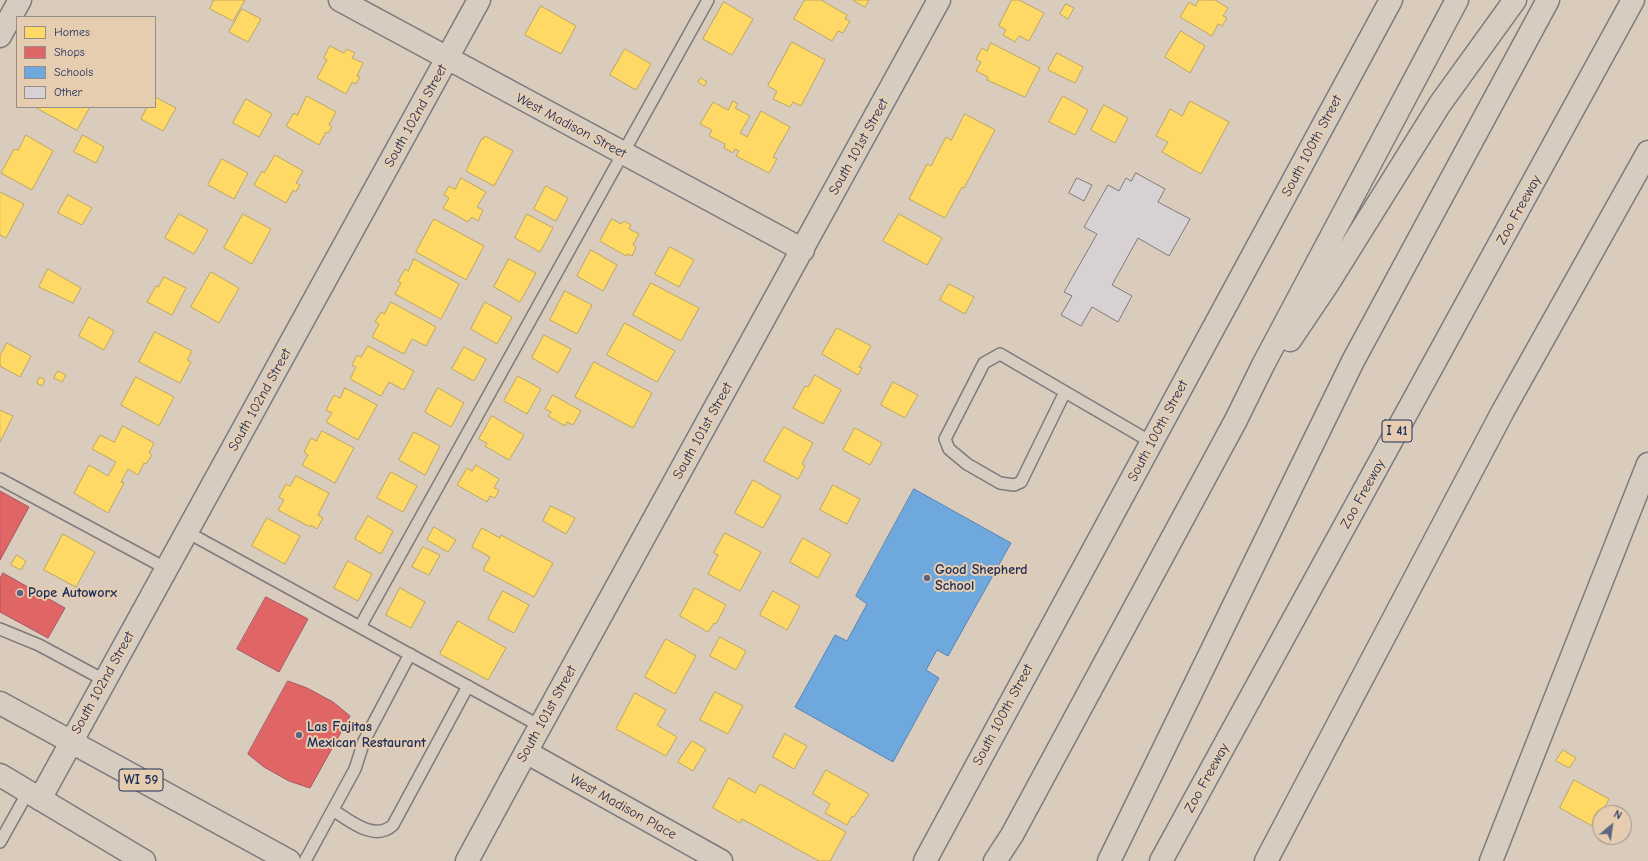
<!DOCTYPE html>
<style>
body{margin:0}
#map{position:relative;width:1648px;height:861px;overflow:hidden;background:#daccbc;font-family:"Comic Neue",sans-serif}
canvas{display:block}
.legend{position:absolute;left:16px;top:16px;width:140px;height:92px;box-sizing:border-box;background:#e7cdaf;border:1px solid #958e8f;margin:0;padding:5px 7px;list-style:none;font-size:12px;color:#1b2f5e}
.legend li{display:flex;align-items:center;gap:8px;height:20px}
.legend b{width:20px;border:1px solid #958e8f}
.north{position:absolute;left:1592px;top:805px;width:40px;height:40px;box-sizing:border-box;background:#e7cdaf;border:1px solid #958e8f;border-radius:50%;rotate:29deg;font-size:11px;font-weight:700;line-height:16px;text-align:center;color:#1b2f5e}
.north::after{content:'';display:block;margin:auto;width:14px;height:18px;background:#5e667f;clip-path:polygon(50% 0,100% 100%,50% 72%,0 100%)}
</style>
<div id="map">
<canvas width="1648" height="861"></canvas>
<ul class="legend">
<li><b style="height:11px;background:#ffd966"></b>Homes</li>
<li><b style="height:11px;background:#e06666"></b>Shops</li>
<li><b style="height:11px;background:#6fa8dc"></b>Schools</li>
<li><b style="height:11px;background:#d7d1d4"></b>Other</li>
</ul>
<div class="north">N</div>
</div>
<script>
const c = document.querySelector('canvas').getContext('2d');
c.lineJoin = 'round';
function fill(path, color) { c.fillStyle = color; c.fill(path, 'evenodd'); }
function trace(path, color, width, dash) { c.strokeStyle = color; c.lineWidth = width; c.lineCap = dash ? 'butt' : 'round'; c.setLineDash(dash || []); c.stroke(path); }
function write(font, color, halo, rows, align = 'center') {
  c.font = font + ' "Comic Neue",sans-serif'; c.lineWidth = 4; c.setLineDash([]); c.textBaseline = 'middle'; c.strokeStyle = halo; c.fillStyle = color; for (const [text, x, y, turn = 0] of rows) {
    c.save(); c.translate(x, y); c.rotate((+turn || 0) * Math.PI / 180); c.textAlign = isNaN(turn) ? turn : align; if (halo) c.strokeText(text, 0, 0); c.fillText(text, 0, 0); c.restore();
  }
}
const homes = new Path2D(`
 M214,0H245L233,21L210,9Z
 M805,0H821L847,15L845,19L850,21L843,33L838,31L832,41L794,19Z
 M853,0H869L865,7Z
 M1012,0H1019L1044,13L1029,41L1019,36L1015,42L1003,35L1006,30L999,26Z
 M1199,0H1215L1228,8L1223,16L1227,18L1222,26L1218,24L1212,36L1180,17L1189,2L1195,6Z
 M724,2L753,19L732,55L703,39Z
 M1066,4L1074,8L1068,19L1060,14Z
 M541,6L576,26L561,54L525,35Z
 M242,9L261,19L248,42L229,32Z
 M1181,31L1205,46L1190,73L1165,57Z
 M792,42L825,60L801,106L793,102L790,107L773,99L777,91L768,86Z
 M991,43L1040,68L1025,97L987,80L988,77L976,71L981,62L976,59L982,48L987,51Z
 M330,46L344,53L347,49L355,53L352,58L363,63L357,76L360,77L356,84L352,82L346,94L317,78L327,60L324,58Z
 M625,49L651,64L636,90L610,75Z
 M1057,53L1083,67L1075,83L1048,70Z
 M701,78L707,82L704,86L698,82Z
 M307,96L336,112L329,125L332,127L328,133L326,132L319,145L286,126L294,113L297,115Z
 M1063,96L1088,110L1075,135L1049,122Z
 M155,97L176,108L163,131L141,119L147,107H155Z
 M246,99L272,114L259,137L233,123Z
 M733,101L738,104L735,108L750,116L740,133L747,137L761,111L790,127L773,157L777,159L769,173L736,156L739,151L735,149L733,153L724,148L725,144L709,136L712,130L700,124L713,102L728,110Z
 M1190,101L1229,122L1201,174L1162,152L1168,142L1156,136L1170,109L1182,116Z
 M1104,105L1128,118L1115,143L1091,130Z
 M35,107H90L77,130Z
 M965,114L995,130L964,188L962,187L945,218L909,199L927,164L931,166L946,137L951,140Z
 M26,135L53,151L32,190L1,173L14,149L18,150Z
 M83,135L104,147L96,163L74,152Z
 M485,136L513,151L494,186L466,171L482,138L483,139Z
 M275,155L303,171L296,183L300,185L296,192L293,190L286,203L254,185L262,171L264,173Z
 M222,159L248,173L234,199L208,185Z
 M461,178L486,192L477,207L483,210L478,221L472,217L468,222L443,208L449,198L444,195L449,186L455,189Z
 M546,186L568,198L556,221L534,209Z
 M0,192L24,204L6,238L0,235Z
 M68,195L92,208L82,225L58,213Z
 M179,214L208,230L194,254L165,238Z
 M243,214L271,229L252,264L224,248Z
 M527,214L553,228L540,252L515,238Z
 M899,214L942,238L927,265L883,241Z
 M434,219L484,246L466,280L416,252Z
 M612,219L621,224L624,221L631,225L629,229L639,234L633,245L636,247L632,256L628,254L626,256L600,241Z
 M670,247L694,260L679,287L655,274Z
 M591,250L617,265L603,291L577,276Z
 M414,259L459,284L441,319L395,294L401,283L398,281L405,269L408,271Z
 M509,259L536,273L520,302L494,287Z
 M48,269L81,288L73,303L39,287Z
 M211,272L239,288L219,323L191,307Z
 M164,277L186,288L172,315L147,302L156,286L158,287Z
 M651,283L699,308L681,341L633,315Z
 M949,284L974,297L965,314L940,300Z
 M565,291L592,305L577,334L550,320Z
 M391,302L436,327L426,346L412,339L404,354L372,337L379,324L375,322L381,312L384,314Z
 M485,302L512,317L497,344L471,329Z
 M89,317L114,331L104,350L79,336Z
 M625,323L675,351L657,382L607,355Z
 M837,328L871,346L859,367L862,368L858,375L822,354Z
 M155,332L192,351L187,360L191,362L180,383L139,362Z
 M544,335L571,349L558,373L532,358Z
 M7,343L31,356L20,377L0,366V356Z
 M368,346L414,371L404,390L389,382L381,396L350,379L356,367L352,365L357,355L361,357Z
 M464,347L486,359L474,381L452,369Z
 M594,362L652,393L633,428L575,397Z
 M58,371L66,375L62,382L54,378Z
 M815,375L841,390L823,424L793,408L805,386L808,387Z
 M518,376L541,389L527,414L504,401Z
 M40,377L45,380L42,386L37,383Z
 M136,377L174,397L159,426L121,405Z
 M893,382L918,395L905,418L881,405Z
 M345,388L377,405L358,440L326,422L332,413L326,410L334,395L340,398Z
 M438,388L464,403L451,427L425,412Z
 M553,395L581,411L573,425L567,422L565,426L548,416L551,412L545,409Z
 M0,410L13,416L0,442Z
 M492,416L524,435L509,460L485,446L487,443L479,439Z
 M123,426L154,443L149,453L152,455L146,464L144,463L138,475L128,469L121,482L124,483L108,513L74,493L89,465L108,476L116,462L92,449L100,435L114,442Z
 M784,427L813,443L802,464L805,466L798,479L764,461Z
 M855,428L882,443L870,465L843,450Z
 M322,431L354,448L335,483L302,465L308,455L304,452L311,438L316,441Z
 M414,432L440,446L425,475L399,460Z
 M476,465L499,479L494,488L499,490L495,498L490,496L487,502L457,485L467,468L472,471Z
 M391,472L417,486L403,512L377,498Z
 M296,476L329,493L318,515L323,518L317,529L311,525L310,527L278,510L284,500L279,497L286,484L290,486Z
 M753,480L781,496L763,528L735,513Z
 M833,485L860,499L847,524L820,510Z
 M551,506L575,518L566,534L543,521Z
 M368,516L393,531L381,554L355,539Z
 M267,518L300,536L285,564L252,546Z
 M434,527L456,540L448,552L427,540Z
 M482,528L500,538L501,535L553,563L534,597L483,570L490,557L472,547Z
 M725,533L761,552L740,591L708,574L718,555L714,553Z
 M63,534L95,552L76,587L44,570Z
 M803,538L831,554L818,578L790,562Z
 M423,547L440,555L429,575L412,567Z
 M17,555L26,561L21,570L11,565Z
 M348,561L372,574L358,601L334,588Z
 M400,588L425,602L411,628L386,615Z
 M695,588L726,605L716,624L714,623L708,632L680,616Z
 M503,591L529,605L514,633L488,619Z
 M773,591L800,606L787,630L760,615Z
 M458,621L506,648L488,680L440,654Z
 M720,637L746,651L736,670L710,656Z
 M666,639L696,656L675,694L645,677Z
 M715,692L743,706L728,734L700,720Z
 M635,693L666,710L657,725L677,737L666,756L616,729Z
 M785,734L807,746L794,769L773,757Z
 M692,741L706,749L693,771L678,762Z
 M1563,750L1576,758L1569,768L1556,761Z
 M826,770L869,794L854,817L852,816L847,825L825,813L830,804L813,794Z
 M729,778L755,793L760,784L846,832L830,861H819L742,819L740,823L713,808Z
 M1574,780L1609,799L1602,813H1600L1594,827L1560,808Z`);
fill(homes, '#ffd966');
trace(homes, '#bba664', 1);
const shops = new Path2D(`
 M0,491L29,507L0,560Z
 M3,573L65,608L48,638L0,612V579Z
 M266,597L308,619L279,672L237,649Z
 M288,681L307,688L333,702L350,716L310,788L289,781L264,767L248,754Z`);
fill(shops, '#e06666');
trace(shops, '#a55664', 1);
const schools = new Path2D(`
 M914,489L1011,543L948,656L937,650L926,670L939,678L893,762L795,707L835,635L847,641L867,604L856,596Z`);
fill(schools, '#6fa8dc');
trace(schools, '#5684b6', 1);
const building = new Path2D(`
 M1136,173L1165,189L1158,202L1190,219L1169,256L1138,238L1112,285L1132,296L1118,322L1092,307L1081,326L1061,315L1072,296L1064,292L1097,234L1084,227L1108,185L1119,191L1126,178L1131,181Z
 M1077,178L1092,185L1084,201L1069,193Z`);
fill(building, '#d7d1d4');
trace(building, '#7d7b7c', 1);
const service = new Path2D(`
 M1065,392L1021,482L1014,485L1000,483L967,464L949,449L945,439L984,363L1000,354L1151,442
 M0,479L167,569
 M187,532L540,726
 M360,627L708,0
 M0,629L39,645L104,680
 M333,810C350,821 375,842 393,825L468,686
 M0,842L28,792
 M305,861L355,769L364,741L410,654`);
const minor = new Path2D(`
 M340,0L803,250
 M0,36L20,0
 M526,752L939,0
 M40,799L479,0`);
const tertiary = new Path2D(`
 M467,861L526,752L721,861
 M925,861L1391,0`);
const primary = new Path2D(`
 M0,703L289,861
 M0,775L144,861`);
const motorway = new Path2D(`
 M1290,340L1329,282L1440,104L1515,0
 M995,861L1012,835L1236,420L1263,365L1457,0
 M1109,861L1353,361L1548,0
 M1161,861L1633,0
 M1266,861L1503,411L1648,152
 M1491,861L1648,464`);
trace(service, '#7d7b7c', 14);
trace(minor, '#7d7b7c', 25);
trace(tertiary, '#7d7b7c', 25);
trace(primary, '#7d7b7c', 25);
trace(motorway, '#7d7b7c', 25);
trace(service, '#d6ccc0', 11);
trace(minor, '#d6ccc0', 22);
trace(tertiary, '#d6ccc0', 22);
trace(primary, '#d6ccc0', 22);
trace(motorway, '#d6ccc0', 22);
for (const [x, y, r, color] of [
 [927,578,4,"#5e667f"],
 [20,593,4,"#5e667f"],
 [299,735,4,"#5e667f"]
]) { const dot = new Path2D(); dot.arc(x, y, r, 0, 2 * Math.PI); c.fillStyle = color; c.fill(dot); trace(dot, '#e7cdaf', 1.5); }
for (const [x, y, w] of [
 [1397,431,30],
 [141,780,44]
]) { const box = new Path2D(); box.roundRect(x - w / 2, y - 11, w, 22, 3); c.fillStyle = '#e7cdaf'; c.fill(box); trace(box, '#1b2f5e', 1); }
write('bold 13px', '#1b2f5e', null, [
 ["I 41",1397,431],
 ["WI 59",141,780]
]);
write('14px', '#1b2f5e', '#e7cdaf', [
 ["South 102nd Street",416,116,-61],
 ["West Madison Street",571,126,28],
 ["South 100th Street",1312,146,-62],
 ["South 101st Street",859,147,-61],
 ["Zoo Freeway",1519,210,-61],
 ["South 102nd Street",260,400,-61],
 ["South 101st Street",703,431,-61],
 ["South 100th Street",1158,431,-62],
 ["Zoo Freeway",1363,494,-61],
 ["South 102nd Street",103,683,-61],
 ["South 101st Street",547,714,-61],
 ["South 100th Street",1003,715,-62],
 ["Zoo Freeway",1207,778,-61],
 ["West Madison Place",623,807,29]
]);
write('bold 14px', '#1b2f5e', '#e7cdaf', [
 ["Good Shepherd",935,570],
 ["School",935,586],
 ["Pope Autoworx",28,593],
 ["Las Fajitas",307,727],
 ["Mexican Restaurant",307,743]
], 'left');
</script>
